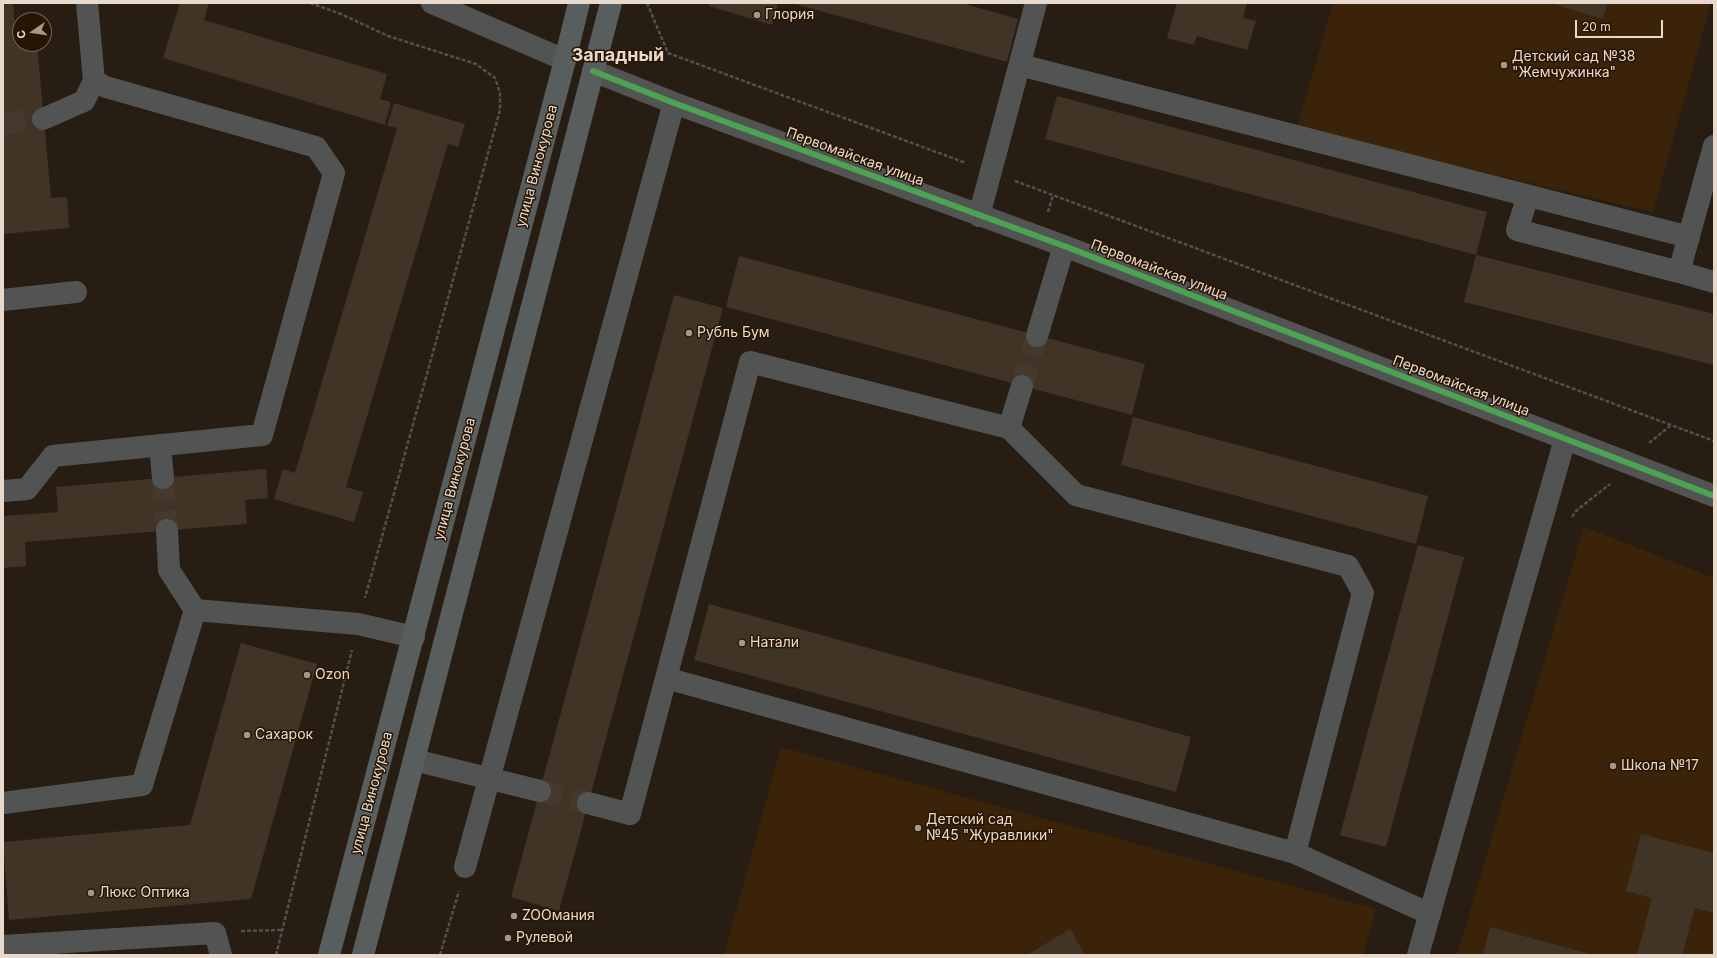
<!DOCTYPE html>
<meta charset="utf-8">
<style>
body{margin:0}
#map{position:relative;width:1717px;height:958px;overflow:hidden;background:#281d12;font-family:Inter,sans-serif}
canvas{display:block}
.frame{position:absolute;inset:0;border:4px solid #e7dacd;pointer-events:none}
.north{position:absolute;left:12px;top:12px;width:40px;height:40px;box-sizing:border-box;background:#281501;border:1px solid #746453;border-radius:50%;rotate:257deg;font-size:11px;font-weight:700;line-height:16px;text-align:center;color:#e7dacd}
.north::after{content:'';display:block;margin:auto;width:14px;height:18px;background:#a4988c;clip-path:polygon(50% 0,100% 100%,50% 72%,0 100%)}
.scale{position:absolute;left:1575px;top:20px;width:88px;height:18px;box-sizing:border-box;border:2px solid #e7dacd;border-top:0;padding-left:5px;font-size:12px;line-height:14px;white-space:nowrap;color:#e7dacd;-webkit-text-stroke:3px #281501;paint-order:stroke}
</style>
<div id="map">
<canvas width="1717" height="958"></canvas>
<div class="frame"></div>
<div class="north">С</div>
<div class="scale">20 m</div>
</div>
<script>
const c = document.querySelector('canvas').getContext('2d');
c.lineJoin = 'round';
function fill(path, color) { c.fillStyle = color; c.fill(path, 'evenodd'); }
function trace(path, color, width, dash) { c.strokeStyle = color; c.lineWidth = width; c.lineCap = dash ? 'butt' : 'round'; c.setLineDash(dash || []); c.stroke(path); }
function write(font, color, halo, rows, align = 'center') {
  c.font = font + ' Inter,sans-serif'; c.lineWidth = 3; c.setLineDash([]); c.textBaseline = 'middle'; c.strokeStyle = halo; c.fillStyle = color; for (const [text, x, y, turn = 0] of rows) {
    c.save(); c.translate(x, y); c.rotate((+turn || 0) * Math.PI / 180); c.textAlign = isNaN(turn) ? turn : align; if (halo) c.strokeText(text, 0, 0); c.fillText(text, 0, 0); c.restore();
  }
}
fill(new Path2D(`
 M1333,3H1711L1653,212L1297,128Z
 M1584,527L1714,578V955H1457Z
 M781,747L1376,909L1363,955H724Z`), '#3a2308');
fill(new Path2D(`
 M3,3H13L15,23H20V44H37L51,198L67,197L69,228L3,234Z
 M180,3H209L204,20L387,74L380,99L391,102L385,125L163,58Z
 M710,3H778L772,25L709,6Z
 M791,3H962L1018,19L1007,62Z
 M1177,3H1247L1243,18L1256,21L1247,50L1197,36L1194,45L1167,38Z
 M1550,3H1608L1603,19Z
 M1057,96L1487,212L1476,255L1045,139Z
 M394,103L465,124L458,147L448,144L346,487L363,492L354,522L274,499L283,469L295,473L397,128L387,126Z
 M1476,255L1714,314V365L1464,302Z
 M739,256L1145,364L1132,415L726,307Z
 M674,295L723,308L559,911L511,897Z
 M1133,417L1428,496L1416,544L1121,465Z
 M266,469L268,498L245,500L247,524L25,542L26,566L3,568V516L58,512L56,487Z
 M1418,545L1464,557L1386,847L1340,835Z
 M709,604L1191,737L1176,792L694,660Z
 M241,643L317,664L251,899L9,920L3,842L190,825Z
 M1641,834L1714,853V913L1695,908L1682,955H1637L1652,898L1626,891Z
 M1490,927L1594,955H1483Z
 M1070,929L1085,955H1027Z`), '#403426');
trace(new Path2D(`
 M3,124L43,119
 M1022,386L1037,336
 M163,478L167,530
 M540,791L588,803`), '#45392e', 22, [22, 11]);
trace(new Path2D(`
 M310,3L341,14L388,36L476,64L495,78L500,93V110L365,598
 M647,3L668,53L966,163
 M1015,181L1714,441
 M1048,212L1053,195
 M1649,443L1670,426
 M1572,517L1576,511L1610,484
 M241,931L282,930
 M276,955L352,650
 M440,955L459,891`), '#52504e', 2.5, [4, 2]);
trace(new Path2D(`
 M432,3L565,60
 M1020,65L1689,237
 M593,71L674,103L1064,246L1714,496
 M43,119L84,101L94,81
 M1714,146L1679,272L1714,282
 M1528,196L1517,230L1679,272
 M979,216L1036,3
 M3,300L76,292
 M1037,336L1064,246
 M1009,428L1022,386
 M160,445L163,478
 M3,491L27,489L53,456L262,435L334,173L316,147L106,87L94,81L87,3
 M167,530L169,570L195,610
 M414,760L540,791
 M3,803L142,785L195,610L358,624L414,637
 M588,803L630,814L666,678
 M1295,853L1363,593L1348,566L1076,495L1009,428L750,362L666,678L1295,853L1430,914
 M465,867L674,103
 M3,946L215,933L221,955
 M1418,955L1565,439`), '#525453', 22);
trace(new Path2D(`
 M329,955L565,60L579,3
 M363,955L611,3`), '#585d5e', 22);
trace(new Path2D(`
 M593,71L674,103L1064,246L1714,496`), '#4ca352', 6);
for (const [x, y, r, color] of [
 [757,15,4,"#a4988c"],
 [1504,65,4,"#a4988c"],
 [689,333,4,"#a4988c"],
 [742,643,4,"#a4988c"],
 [307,675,4,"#a4988c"],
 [247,735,4,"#a4988c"],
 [1613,766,4,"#a4988c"],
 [918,828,4,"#a4988c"],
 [91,893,4,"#a4988c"],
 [514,916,4,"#a4988c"],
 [508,938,4,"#a4988c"]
]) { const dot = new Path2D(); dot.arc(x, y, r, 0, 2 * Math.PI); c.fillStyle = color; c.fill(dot); trace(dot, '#281501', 1.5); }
write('14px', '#e7dacd', '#281501', [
 ["Глория",765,15],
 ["Детский сад №38",1512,57],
 ["\"Жемчужинка\"",1512,73],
 ["Рубль Бум",697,333],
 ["Натали",750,643],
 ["Ozon",315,675],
 ["Сахарок",255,735],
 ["Школа №17",1621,766],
 ["Детский сад",926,820],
 ["№45 \"Журавлики\"",926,836],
 ["Люкс Оптика",99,893],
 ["ZOOмания",522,916],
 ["Рулевой",516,938]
], 'left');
write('14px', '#e7dacd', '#281501', [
 ["Первомайская улица",855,157,20],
 ["улица Винокурова",537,166,-75],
 ["Первомайская улица",1159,270,21],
 ["Первомайская улица",1461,386,21],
 ["улица Винокурова",455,479,-75],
 ["улица Винокурова",372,793,-75]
]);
write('bold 18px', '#e7dacd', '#281501', [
 ["Западный",618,56]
]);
</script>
